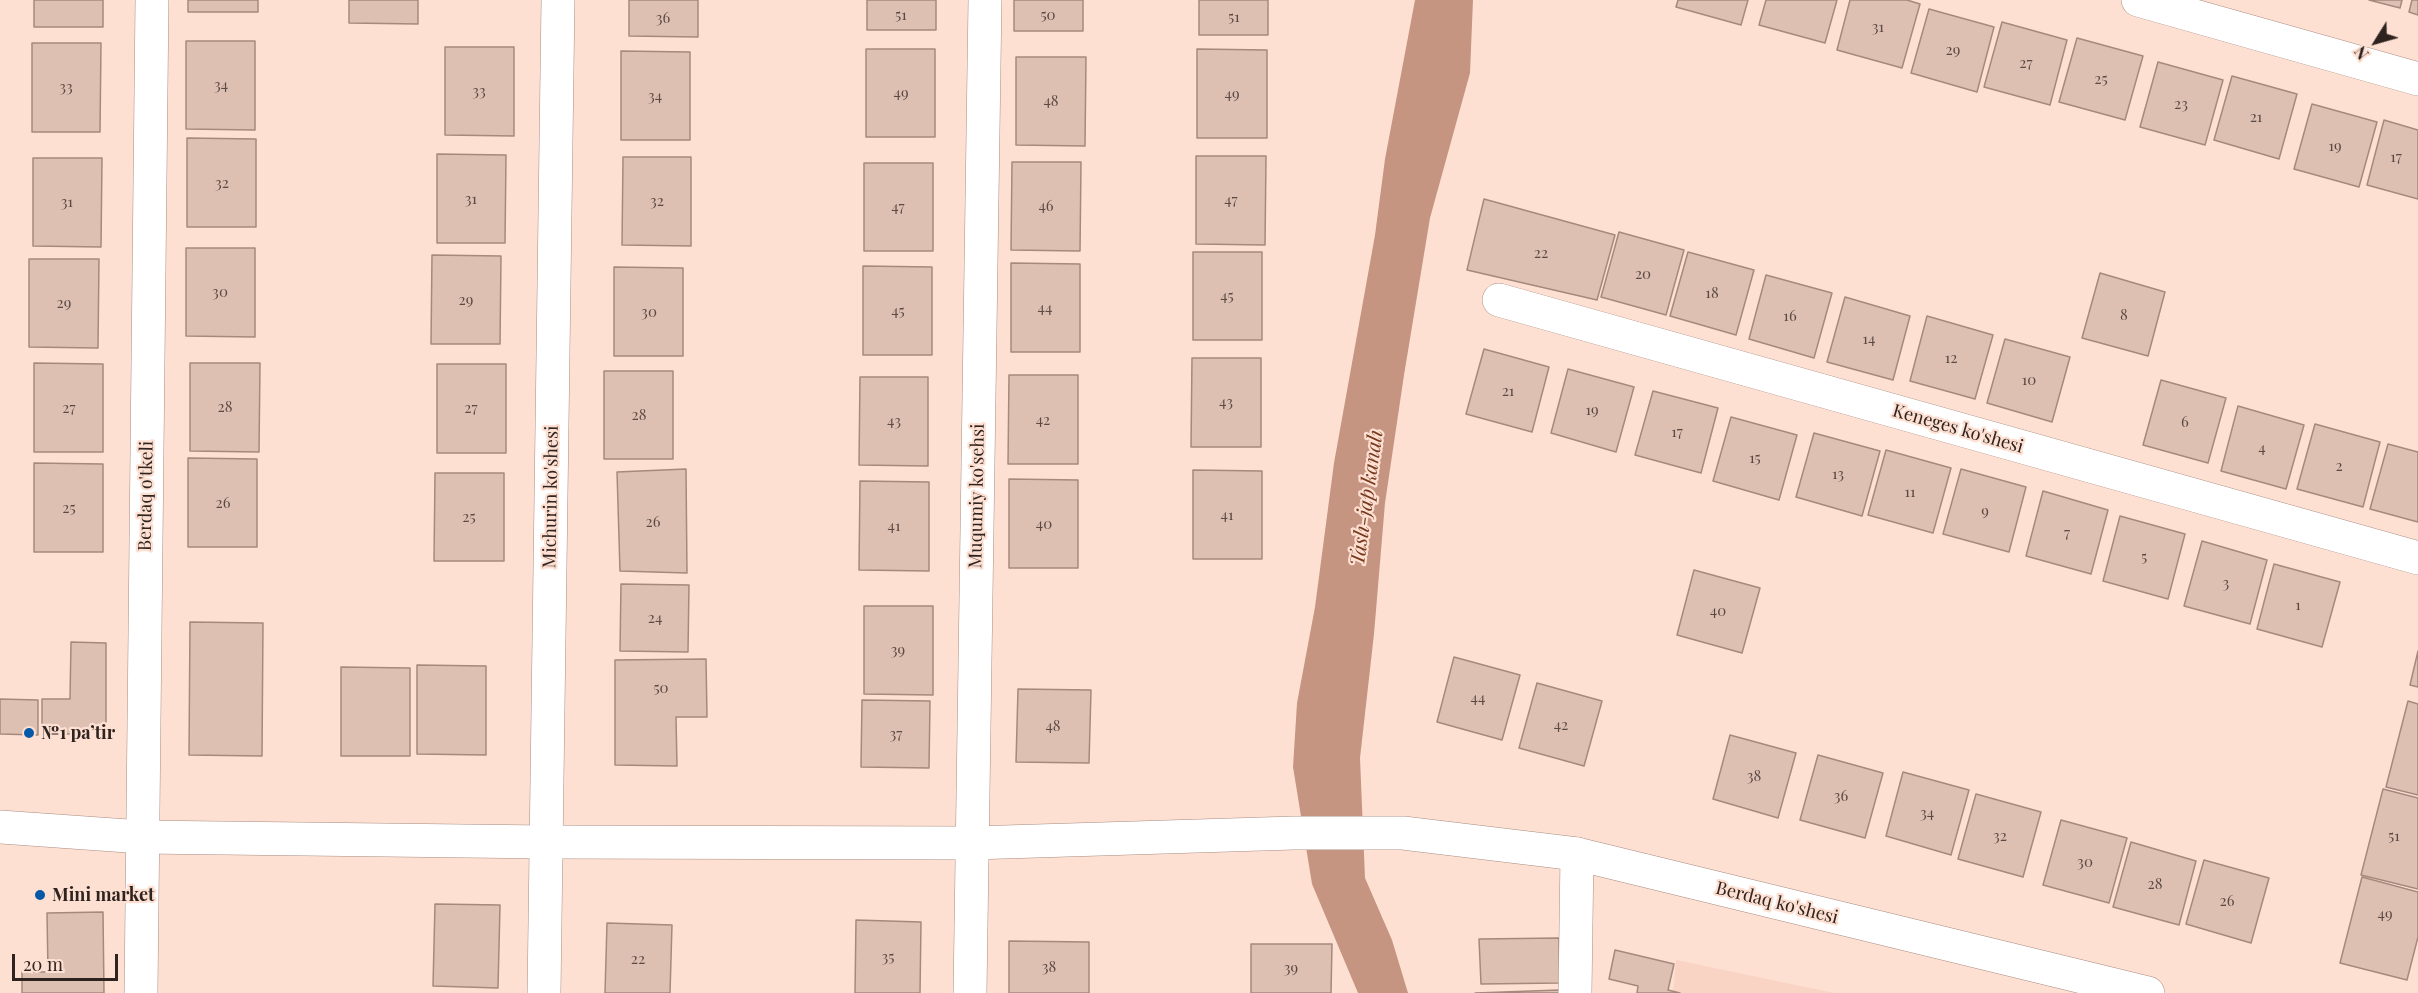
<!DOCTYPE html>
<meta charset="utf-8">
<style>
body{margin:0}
#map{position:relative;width:2418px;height:993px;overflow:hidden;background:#fee0d3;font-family:"Playfair Display",serif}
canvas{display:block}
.north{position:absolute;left:2346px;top:12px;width:60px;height:60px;-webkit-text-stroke:4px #fee0d3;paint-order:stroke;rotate:233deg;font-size:16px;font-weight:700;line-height:24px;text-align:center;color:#2f231f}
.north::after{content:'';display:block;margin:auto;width:21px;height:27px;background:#2f231f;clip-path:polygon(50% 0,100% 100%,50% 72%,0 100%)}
.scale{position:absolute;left:12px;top:954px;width:106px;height:27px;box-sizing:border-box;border:3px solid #2f231f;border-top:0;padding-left:8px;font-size:18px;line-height:21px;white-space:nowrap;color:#2f231f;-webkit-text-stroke:4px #fee0d3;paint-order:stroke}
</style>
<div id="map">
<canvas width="2418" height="993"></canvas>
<div class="north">N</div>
<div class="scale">20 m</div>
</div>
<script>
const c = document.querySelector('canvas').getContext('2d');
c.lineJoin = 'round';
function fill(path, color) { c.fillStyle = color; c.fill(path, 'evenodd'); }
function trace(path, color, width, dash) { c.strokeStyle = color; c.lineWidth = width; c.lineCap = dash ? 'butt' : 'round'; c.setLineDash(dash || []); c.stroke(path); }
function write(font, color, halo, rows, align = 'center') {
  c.font = font + ' "Playfair Display",serif'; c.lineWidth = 4.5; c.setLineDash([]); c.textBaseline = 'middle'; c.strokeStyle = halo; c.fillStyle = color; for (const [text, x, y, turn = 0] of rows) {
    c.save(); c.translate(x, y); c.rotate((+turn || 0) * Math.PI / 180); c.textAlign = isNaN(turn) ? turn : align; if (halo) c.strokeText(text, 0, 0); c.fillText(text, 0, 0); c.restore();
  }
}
fill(new Path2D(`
 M1676,960L1834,993H1673Z`), '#f9d3c4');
fill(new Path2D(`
 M1415,0H1473L1470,73L1430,218L1404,375L1385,503L1374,634L1360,758L1365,878L1392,940L1408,993H1358L1312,884L1293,767L1297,703L1315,607L1334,463L1375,235L1385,159Z`), '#c59581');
const building = new Path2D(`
 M34,0H103V27H34Z
 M188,0H258V12H188Z
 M349,0H418V24L349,23Z
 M629,0H698V37L629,36Z
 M867,0H936V30H867Z
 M1014,0H1083V31H1014Z
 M1199,0H1268V35H1199Z
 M1678,0H1748L1741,25L1676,7Z
 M1766,0H1837L1825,43L1759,25Z
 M1850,0H1907L1920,4L1902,68L1837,50Z
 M2369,0H2402L2400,8Z
 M2412,0H2418V15L2409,12Z
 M1929,9L1994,27L1977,92L1911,73Z
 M2002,22L2067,40L2050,105L1984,87Z
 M2077,38L2143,56L2125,120L2059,102Z
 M186,41H255V130L186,129Z
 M32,43H101L100,132H32Z
 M445,47H514V136L445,135Z
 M866,49H935V137H866Z
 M1197,49L1267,50V138H1197Z
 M621,51L690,52V140H621Z
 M1016,57H1086L1085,146L1016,145Z
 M2158,62L2223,80L2205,145L2140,127Z
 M2232,76L2297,94L2279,159L2214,140Z
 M2312,104L2377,122L2359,187L2294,169Z
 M2384,120L2418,130V199L2367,185Z
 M187,138L256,139V227H187Z
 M437,154L506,155L505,243H437Z
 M1196,156H1266L1265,245L1196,244Z
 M623,157H691V246L622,245Z
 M33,158H102L101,247L33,246Z
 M1012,162H1081L1080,251L1011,250Z
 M864,163H933V251H864Z
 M1484,199L1615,235L1597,300L1467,270Z
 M1619,232L1684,250L1666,315L1601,297Z
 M186,248H255V337L186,336Z
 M1193,252H1262V340H1193Z
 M1688,252L1754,270L1736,335L1670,316Z
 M432,255L501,256L500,344H431Z
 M29,259H99L98,348L29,347Z
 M1011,263L1080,264V352H1011Z
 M863,266L932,267V355H863Z
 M614,267L683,268V356H614Z
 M2100,273L2165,292L2148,356L2082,338Z
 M1766,275L1832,293L1814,358L1749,339Z
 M1845,297L1910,316L1893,380L1827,362Z
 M1927,316L1993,335L1975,399L1910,381Z
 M2005,339L2070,357L2052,422L1987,403Z
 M1484,349L1549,367L1532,432L1466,414Z
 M1192,358H1261V447H1191Z
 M34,363L103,364V452H34Z
 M190,363H260L259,452L190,451Z
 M437,364H506V453H437Z
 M1568,369L1634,387L1616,452L1551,433Z
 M604,371H673V459H604Z
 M1009,375H1078V464H1008Z
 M860,377H928V466L859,465Z
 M2161,380L2226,398L2208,463L2143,445Z
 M1653,391L1718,408L1701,473L1635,455Z
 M2238,406L2304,425L2286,489L2221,471Z
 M1731,417L1797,435L1779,500L1713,481Z
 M2315,424L2380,442L2363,507L2297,489Z
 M1814,433L1880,451L1862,516L1796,497Z
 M2388,444L2418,452V522L2370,509Z
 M1886,450L1951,468L1933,533L1868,515Z
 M188,458L257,459V547H188Z
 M34,463L103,464V552H34Z
 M686,469L687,573L620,571L617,472Z
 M1961,469L2026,487L2009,552L1943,534Z
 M1193,470L1262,471V559H1193Z
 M435,473H504V561H434Z
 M1009,479L1078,480V568H1009Z
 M860,481L929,482V571L859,570Z
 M2043,491L2108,510L2091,574L2026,556Z
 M2120,516L2185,534L2168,599L2103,581Z
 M2202,541L2267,560L2250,624L2184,606Z
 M2274,564L2340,582L2322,647L2257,629Z
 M1694,570L1760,588L1742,653L1677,635Z
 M621,584L689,585L688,652L620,651Z
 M864,606H933V695L864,694Z
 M190,622L263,623L262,756L189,755Z
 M71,642L106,643V722L87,734H42V699H70Z
 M2418,651V687L2410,685Z
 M1454,657L1520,675L1502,740L1437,722Z
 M706,659L707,717H676L677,766L615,765V660Z
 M417,665L486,666V755L417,754Z
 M341,667L410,668V756H341Z
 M1537,683L1602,701L1584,766L1519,748Z
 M1018,689L1091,690L1089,763L1016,762Z
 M0,699L38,700V735L0,734Z
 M862,700L930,701L929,768L861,767Z
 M2408,701L2418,704V795L2386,787Z
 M1730,735L1796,753L1778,818L1713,799Z
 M1818,755L1883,773L1865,838L1800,820Z
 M1903,772L1969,790L1951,855L1886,836Z
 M2383,789L2418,798V889L2361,875Z
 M1976,794L2041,812L2023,877L1958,859Z
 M2061,820L2127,838L2109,903L2043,885Z
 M2131,842L2196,861L2179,925L2113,907Z
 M2204,860L2269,878L2251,943L2186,924Z
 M2362,877L2418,892V937L2407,980L2340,963Z
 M435,904L500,905L498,988L433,986Z
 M103,912L104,993H22V972H48L47,913Z
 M856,920L921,922L920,993H855Z
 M607,923L672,925L670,993H605Z
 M1559,938L1560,983L1481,984L1479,939Z
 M1009,941L1089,942V993H1009Z
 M1251,944H1332L1331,993H1251Z
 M1615,950L1674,964L1668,990L1680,993H1637L1638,986L1609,979Z
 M1559,990V993H1475Z`);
fill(building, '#dec0b3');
trace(building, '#a5897d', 1.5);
const street = new Path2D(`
 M2138,0L2418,79
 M1499,300L2418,558
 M141,993L152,0
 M544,993L558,0
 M970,993L985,0
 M1575,993L1577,854`);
const secondary = new Path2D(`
 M0,827L142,837L546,842L972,843L1294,833H1403L1577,854L2148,993`);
trace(street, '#a88c80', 34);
trace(secondary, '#a88c80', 34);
trace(street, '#fff', 33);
trace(secondary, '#fff', 33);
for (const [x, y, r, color] of [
 [29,733,6,"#0758a6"],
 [40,895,6,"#0758a6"]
]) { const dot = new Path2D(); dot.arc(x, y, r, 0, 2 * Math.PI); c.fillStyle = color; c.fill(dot); trace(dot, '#fee0d3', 2); }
write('15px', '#5b4a44', null, [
 ["51",901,15],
 ["50",1048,15],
 ["51",1234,17],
 ["36",663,18],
 ["31",1878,27],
 ["29",1953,50],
 ["27",2026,63],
 ["25",2101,79],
 ["34",221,85],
 ["33",66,87],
 ["33",479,91],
 ["49",901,93],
 ["49",1232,94],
 ["34",655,96],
 ["48",1051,101],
 ["23",2181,104],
 ["21",2256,117],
 ["19",2335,146],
 ["17",2396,157],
 ["32",222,183],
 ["31",471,199],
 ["47",1231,200],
 ["32",657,201],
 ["31",67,202],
 ["46",1046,206],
 ["47",898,207],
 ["22",1541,253],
 ["20",1643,274],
 ["30",220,292],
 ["18",1712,293],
 ["45",1227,296],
 ["29",466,300],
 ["29",64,303],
 ["44",1045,308],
 ["45",898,311],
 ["30",649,312],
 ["8",2124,315],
 ["16",1790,316],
 ["14",1869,339],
 ["12",1951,358],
 ["10",2029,380],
 ["21",1508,391],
 ["43",1226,402],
 ["28",225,407],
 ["27",69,408],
 ["27",471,408],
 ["19",1592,410],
 ["28",639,415],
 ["42",1043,420],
 ["43",894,421],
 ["6",2185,422],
 ["17",1677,432],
 ["4",2262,448],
 ["15",1755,458],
 ["2",2339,466],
 ["13",1838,474],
 ["11",1910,492],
 ["26",223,503],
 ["25",69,508],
 ["9",1985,511],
 ["41",1227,515],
 ["25",469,517],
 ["26",653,522],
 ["40",1044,524],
 ["41",894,526],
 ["7",2067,533],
 ["5",2144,557],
 ["3",2226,583],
 ["1",2298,605],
 ["40",1718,611],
 ["24",655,618],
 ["39",898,650],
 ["50",661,688],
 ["44",1478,698],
 ["42",1561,725],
 ["48",1053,726],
 ["37",896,734],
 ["38",1754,776],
 ["36",1841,796],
 ["34",1927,813],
 ["32",2000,836],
 ["51",2394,836],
 ["30",2085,862],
 ["28",2155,884],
 ["26",2227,901],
 ["49",2385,914],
 ["35",888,957],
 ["22",638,959],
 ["38",1049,967],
 ["39",1291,968]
]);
write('18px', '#2f231f', '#fee0d3', [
 ["Keneges ko'shesi",1958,429,16],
 ["Berdaq o'tkeli",146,496,-89],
 ["Muqumiy ko'sehsi",977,496,-89],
 ["Michurin ko'shesi",551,497,-89],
 ["Berdaq ko'shesi",1777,903,14]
]);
write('bold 18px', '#2f231f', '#fee0d3', [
 ["№1 paʼtir",41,733],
 ["Mini market",52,895]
], 'left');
write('italic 20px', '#76391d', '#fee0d3', [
 ["Taslı-jap kanalı",1367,498,-82]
]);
</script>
